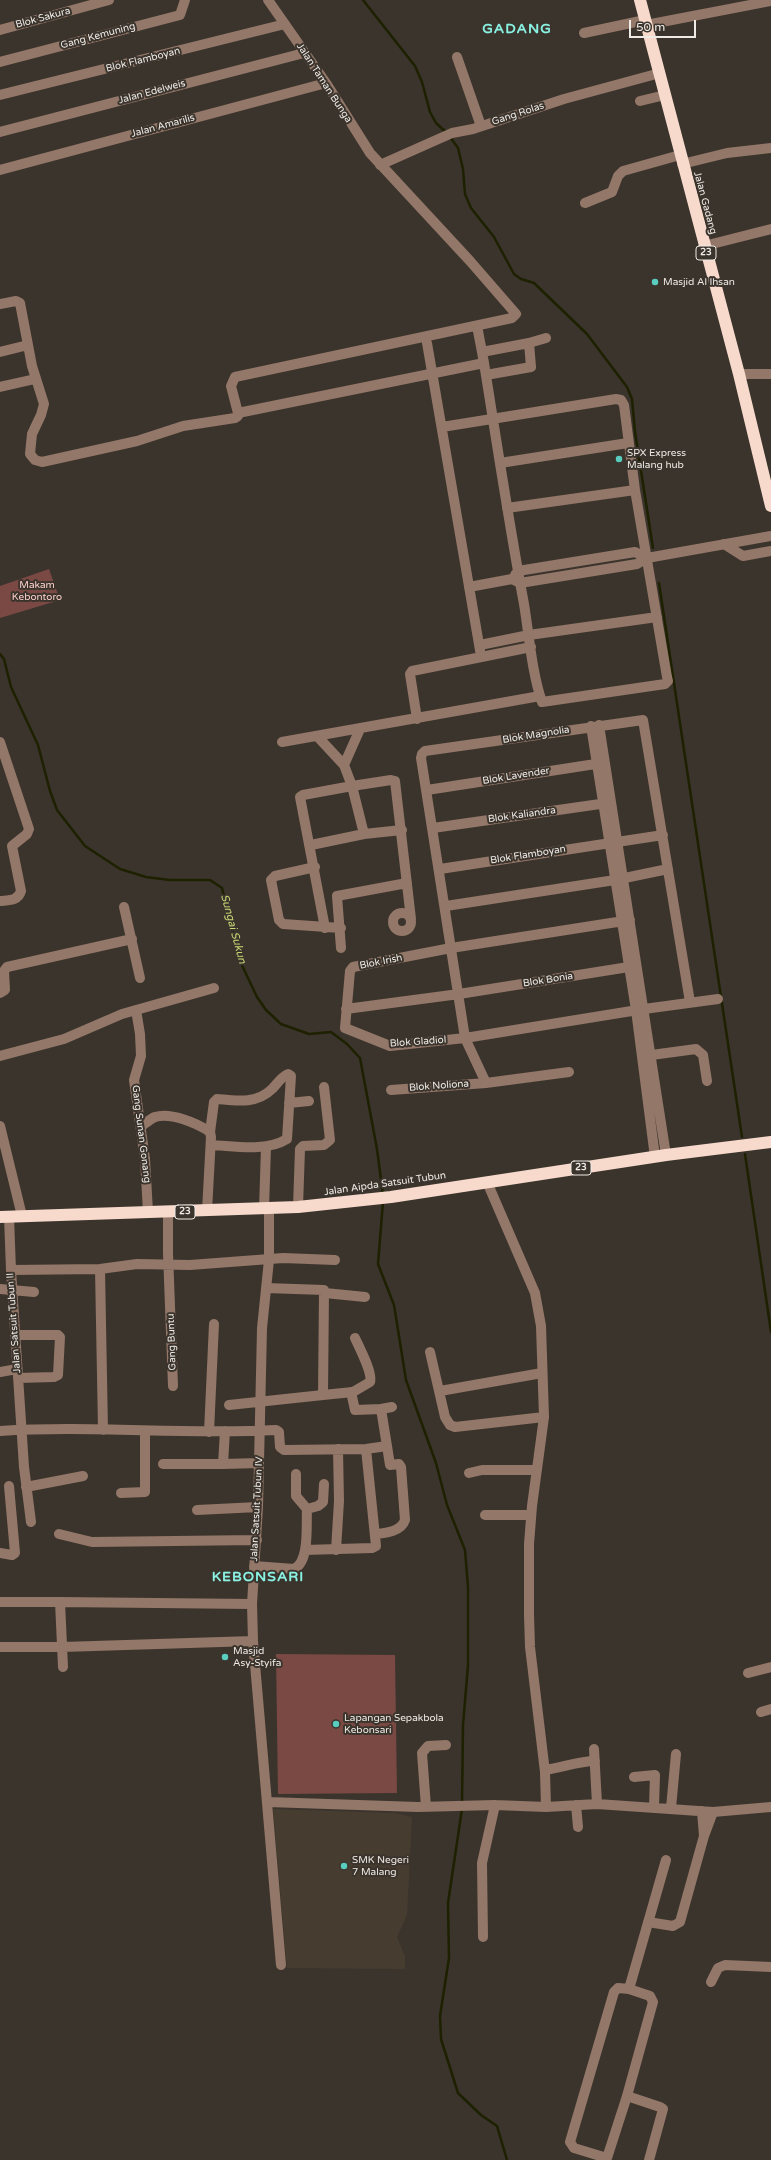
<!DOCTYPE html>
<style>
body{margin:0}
#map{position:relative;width:771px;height:2160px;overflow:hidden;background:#3b342d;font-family:"Varela Round",sans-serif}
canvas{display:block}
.scale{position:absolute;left:629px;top:20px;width:67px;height:18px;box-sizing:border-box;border:2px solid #eeeae5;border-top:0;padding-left:5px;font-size:12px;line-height:14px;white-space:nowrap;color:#eeeae5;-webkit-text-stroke:3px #3b342d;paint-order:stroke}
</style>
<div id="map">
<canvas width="771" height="2160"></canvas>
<div class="scale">50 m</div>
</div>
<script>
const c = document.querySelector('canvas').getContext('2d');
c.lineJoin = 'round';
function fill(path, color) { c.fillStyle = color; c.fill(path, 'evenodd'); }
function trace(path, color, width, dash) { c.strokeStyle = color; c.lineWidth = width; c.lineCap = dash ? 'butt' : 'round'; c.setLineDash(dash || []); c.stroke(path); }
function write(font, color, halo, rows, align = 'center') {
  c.font = font + ' "Varela Round",sans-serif'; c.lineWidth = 4; c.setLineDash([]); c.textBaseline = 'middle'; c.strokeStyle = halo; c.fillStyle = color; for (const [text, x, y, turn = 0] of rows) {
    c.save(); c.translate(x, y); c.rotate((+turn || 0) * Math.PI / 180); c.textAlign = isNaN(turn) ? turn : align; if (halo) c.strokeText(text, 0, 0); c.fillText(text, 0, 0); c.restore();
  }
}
fill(new Path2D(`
 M273,1809L395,1813L412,1817L407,1915L397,1937L405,1956V1969L287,1968Z`), '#473c30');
fill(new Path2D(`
 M49,569L60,600L0,618V586Z
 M276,1654L395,1655L397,1793L278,1794Z`), '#7a4944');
trace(new Path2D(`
 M363,0L415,66L422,82L430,112L436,123L447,133
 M450,137L458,148L463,169L465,194L471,208L494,237L514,274L521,279L534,283L587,334L627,387L632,399L635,432L653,548
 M659,583L742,1137
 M0,654L4,659L11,687L38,745L50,791L57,810L85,846L120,869L146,877L170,880H210L222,888L239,959L257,997L266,1010L281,1024L309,1034L331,1032L347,1044L360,1058L377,1149L383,1195
 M745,1154L771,1332
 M383,1202L378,1264L394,1305L406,1380L436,1463L447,1505L465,1550L468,1587V1665L463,1725L462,1804
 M462,1809L448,1903L449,1958L440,2016L441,2039L458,2093L481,2115L497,2126L507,2160`), '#1d2100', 2.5);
trace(new Path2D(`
 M646,25L771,1
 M0,30L109,0
 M584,33L645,20
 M457,57L481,126
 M0,62L180,15L185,0
 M0,95L285,24
 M640,101L665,95
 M0,132L304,53
 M682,164L727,153L771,148
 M380,165L452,133L473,129L564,99L660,73
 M0,170L326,83
 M585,203L612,192L618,176L623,171L680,155
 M704,246L771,229
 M0,304L16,301L20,303L28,345
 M478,331L482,352
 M427,343L481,656
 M0,352L28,345L32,366L44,404L41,415L32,434L30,454L35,460L42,462L137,441L183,426L235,418L238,416V413L231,386L235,377L512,318L516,314L470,261L370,153L326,83L268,0
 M739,374H771
 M486,375L531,367L529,343
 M0,387L35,379
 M238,413L484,363L482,352L529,343L546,338
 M442,427L616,399L621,400L624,405L635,490L667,677L668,681L665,684L542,702C532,673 529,635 524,604C509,524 497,444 484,363
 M500,463L628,443
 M507,508L635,490
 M724,544L743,556L771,551
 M515,575L518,571L635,552L647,558
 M469,587L512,579L520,583L637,564L647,558L771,536
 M480,645L529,635L657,617
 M417,719L410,674L412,671L531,647
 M599,725L666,1155
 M591,726L636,1010L655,1157
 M360,729L344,765L352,786L391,780L395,781L411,919
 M318,737L344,765
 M0,742L29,829L27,834L12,846L21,891C18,901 9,900 0,901
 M282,742L540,696
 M427,790L602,763
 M433,828L607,803
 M311,845L364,834L402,830
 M315,867L275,876L271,880L279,920L283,924L341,928
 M440,869L663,835
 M446,906L615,880L668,869
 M124,907L140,978
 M393 922a9 9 0 1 1 18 0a9 9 0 1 1-18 0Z
 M630,920L451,948L353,967L350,971L345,1028L390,1046L465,1038L644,1009L718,999
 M325,928L300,797L303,795L352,786L364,834
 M341,948L337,896L407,883
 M0,993L5,990L4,971L7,967L132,939
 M346,1009L459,994L635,966
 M136,1010L140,1034L141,1056L134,1080L145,1159L148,1212
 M0,1056L64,1039L122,1014L214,988
 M644,1056L696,1049L703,1055L707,1081
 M486,1083L465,1038L421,758L422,754L425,751L643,720L690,1002
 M391,1090L486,1083L569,1072
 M289,1103L309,1101
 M0,1126L22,1216
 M142,1126C146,1123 150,1119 155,1117C170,1112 197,1123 210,1132L211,1137L207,1211
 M210,1132L214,1102L217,1099C237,1101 257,1104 272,1089C277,1084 281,1077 288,1074L291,1076L287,1139C266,1152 235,1146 211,1145
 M487,1182L535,1293L541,1326L544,1417L532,1506L529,1544V1615L530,1647L545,1772L546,1807
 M298,1207L300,1149L303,1146L324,1145L330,1140L324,1087
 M264,1209L266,1147
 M269,1209V1260L262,1328L258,1507L252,1604L253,1641L281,1965
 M168,1212V1253L173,1386
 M9,1217L11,1270L24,1467L31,1522
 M100,1269L103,1430
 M11,1270L100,1269L137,1264L190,1265L283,1258L335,1260
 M0,1289L34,1292
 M325,1293L365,1297
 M15,1335H58L60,1337L58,1375L54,1377L18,1378
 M430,1352L445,1417L450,1425L455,1427L544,1417
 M0,1372L17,1369
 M440,1391L542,1373
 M351,1392L355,1410L381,1409
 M323,1395L353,1392L370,1382C373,1373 359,1347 355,1338
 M229,1405L323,1395L324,1290L266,1288
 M0,1431C92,1425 184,1435 276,1430L279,1432L280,1447L284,1450L366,1449L387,1446L390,1465L399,1464L401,1467L405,1520C401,1532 385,1533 375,1534
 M209,1432L214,1324
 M387,1446L381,1409L392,1407
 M163,1464H223L225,1431
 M223,1464L259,1463
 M469,1473L482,1470H537
 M26,1487L83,1476
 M121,1493L145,1492V1431
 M307,1509L318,1506L323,1502L324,1484
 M197,1510L258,1507
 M485,1515H531
 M59,1534L92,1542L257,1540
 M305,1550L372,1548L376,1546L366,1449
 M336,1550L339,1501L338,1449
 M0,1553L12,1555L15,1553L9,1486
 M254,1566L294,1569C310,1562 306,1524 307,1509L296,1496V1474
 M0,1602H60L63,1667
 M60,1602L252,1604
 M0,1647H62L253,1641
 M748,1673L771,1667
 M761,1712L771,1709
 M594,1749L597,1804
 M545,1770C562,1768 578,1761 595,1761
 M634,1777L655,1775L654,1807
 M268,1802L418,1807L495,1805L546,1807L597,1804L713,1812L771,1807
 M576,1805L578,1827
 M426,1807L422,1753L428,1746L446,1745
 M671,1808L676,1754
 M702,1811L704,1836
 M648,1922L673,1926L680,1922L704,1836L713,1812
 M483,1937L482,1863L495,1805
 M711,1982L718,1968L725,1965L771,1967
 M618,1988L629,1989L650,1996L653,2002L627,2096L607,2158L574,2148L570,2142L614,1992Z
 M629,1989L666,1860
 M627,2096L660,2107L663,2109L649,2160`), '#937768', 10);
trace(new Path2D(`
 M640,0L739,374L771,506
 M0,1217L298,1207L391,1197L666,1155L771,1142`), '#f7dacc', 12);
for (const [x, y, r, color] of [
 [655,282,4,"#59cebf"],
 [619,459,4,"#59cebf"],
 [225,1657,4,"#59cebf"],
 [336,1724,4,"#59cebf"],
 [344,1866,4,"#59cebf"]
]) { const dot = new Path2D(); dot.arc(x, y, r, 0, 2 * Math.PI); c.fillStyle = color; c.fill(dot); trace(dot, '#3b342d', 1.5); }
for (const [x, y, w] of [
 [706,253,20],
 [581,1168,20],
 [185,1212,20]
]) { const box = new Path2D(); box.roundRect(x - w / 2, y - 7, w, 14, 3); c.fillStyle = '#3b342d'; c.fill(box); trace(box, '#eeeae5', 1); }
write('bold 9px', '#eeeae5', null, [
 ["23",706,253],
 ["23",581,1168],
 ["23",185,1212]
]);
write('10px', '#eeeae5', '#3b342d', [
 ["Blok Sakura",43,18,-15],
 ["Gang Kemuning",98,36,-15],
 ["Blok Flamboyan",143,60,-14],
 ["Jalan Taman Bunga",324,83,57],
 ["Jalan Edelweis",152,92,-15],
 ["Gang Rolas",518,114,-18],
 ["Jalan Amarilis",163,126,-15],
 ["Jalan Gadang",705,203,75],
 ["Blok Magnolia",536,735,-9],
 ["Blok Lavender",516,776,-9],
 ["Blok Kaliandra",522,815,-8],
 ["Blok Flamboyan",528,855,-9],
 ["Blok Irish",381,962,-11],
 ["Blok Bonia",548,980,-9],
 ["Blok Gladiol",418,1042,-4],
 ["Blok Noliona",439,1086,-4],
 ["Gang Sunan Gonang",141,1134,83],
 ["Jalan Aipda Satsuit Tubun",385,1184,-8],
 ["Jalan Satsuit Tubun II",14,1323,-94],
 ["Gang Buntu",172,1342,-92],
 ["Jalan Satsuit Tubun IV",257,1509,-87]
]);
write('10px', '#eeeae5', '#3b342d', [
 ["Masjid Al Ihsan",663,282],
 ["SPX Express",627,453],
 ["Malang hub",627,465],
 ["Masjid",233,1651],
 ["Asy-Styifa",233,1663],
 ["Lapangan Sepakbola",344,1718],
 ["Kebonsari",344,1730],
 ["SMK Negeri",352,1860],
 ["7 Malang",352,1872]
], 'left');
write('10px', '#fcd0cb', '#3b342d', [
 ["Makam",37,585],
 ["Kebontoro",37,597]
]);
write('italic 11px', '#c9d875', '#3b342d', [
 ["Sungai Sukun",233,929,75]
]);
c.letterSpacing = '1px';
write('bold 14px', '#8af2e3', '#3b342d', [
 ["GADANG",517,29],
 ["KEBONSARI",258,1577]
]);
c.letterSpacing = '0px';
</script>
